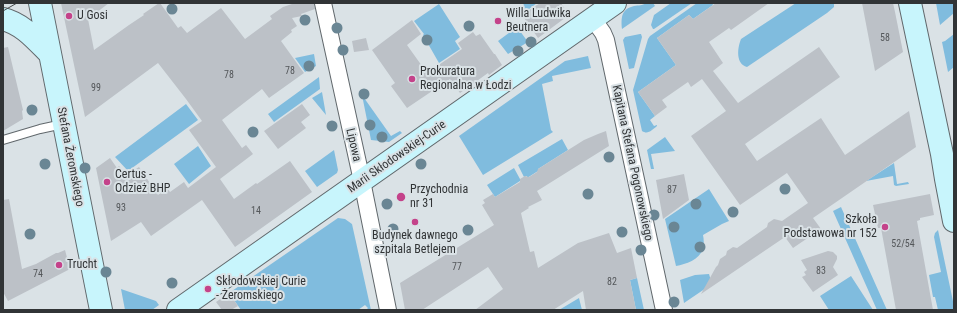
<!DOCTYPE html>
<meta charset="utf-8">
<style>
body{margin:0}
#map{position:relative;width:957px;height:313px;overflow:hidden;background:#dae2e6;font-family:"Roboto Condensed",sans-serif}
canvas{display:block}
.frame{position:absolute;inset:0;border:4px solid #313436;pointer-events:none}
</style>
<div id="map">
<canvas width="957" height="313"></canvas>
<div class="frame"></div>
</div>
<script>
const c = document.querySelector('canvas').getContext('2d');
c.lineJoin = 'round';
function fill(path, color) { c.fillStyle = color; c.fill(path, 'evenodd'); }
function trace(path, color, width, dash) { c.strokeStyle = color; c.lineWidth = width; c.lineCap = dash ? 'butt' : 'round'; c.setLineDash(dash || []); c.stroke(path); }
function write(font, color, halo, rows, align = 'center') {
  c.font = font + ' "Roboto Condensed",sans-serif'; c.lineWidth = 4; c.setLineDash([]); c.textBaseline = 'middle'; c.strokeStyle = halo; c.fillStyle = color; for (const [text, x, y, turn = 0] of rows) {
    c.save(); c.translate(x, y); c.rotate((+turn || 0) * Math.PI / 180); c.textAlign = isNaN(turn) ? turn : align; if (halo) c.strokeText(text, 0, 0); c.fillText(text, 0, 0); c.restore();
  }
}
fill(new Path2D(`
 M524,3H537L521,15Z
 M646,3H653L655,6L622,29C621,18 621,9 634,6C639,5 642,6 646,3Z
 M671,3H692L654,29H653L651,25L654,15Z
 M697,3H712L713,5L693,19L689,15L657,38L676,65L638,92L655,116L650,120L654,126L657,125V126C652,130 648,135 642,131L633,90L648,39L650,36Z
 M796,3H834V7L827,13L747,67C736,64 737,49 741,39Z
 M936,3H954V13L940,25Z
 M439,4L460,37L455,41L460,49L439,63L423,35L424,34L414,21Z
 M517,27L528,42L508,54L498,41Z
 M640,34H641L642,37L634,68L629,69L623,40L625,37Z
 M954,34V67L948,72L942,42L945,41Z
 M314,54L316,66L305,72L295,58Z
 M588,56L591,68L552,76L553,81L542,84L551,130L553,132L483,175L459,136L565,61Z
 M319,77L320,89L274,122L268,114Z
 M322,92L326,115L312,98Z
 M362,95L391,136L400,131L402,133L389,142L371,140Z
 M186,104L198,120L128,171L115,157Z
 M665,137L675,151L651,154L654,169H651L647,150Z
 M562,139L568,150L538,169V171L527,178V176L524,177L518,165Z
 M198,146L211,166L189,184L174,164Z
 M334,150L338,170L337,173L317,187L305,171Z
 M894,163L897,184L908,182L909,184L896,186L894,185L893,176L866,181Z
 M514,168L520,179V181L495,197L487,185Z
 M709,189L729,221L722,224L703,235C704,240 704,244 703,249C699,260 686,264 676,266L665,219Z
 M841,207L887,310H877L833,211Z
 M338,218L345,219L352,224L371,310H366L368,308L365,305L358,310H241L229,293Z
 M938,230L954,306V310H938L935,297H933L929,275L941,272L934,237L935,233Z
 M709,274L712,284L684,303L680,280L695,275Z
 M851,276L873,310H829L820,296Z
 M637,278L644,310H636L630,280Z
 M121,289L156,301L159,305L152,310H125Z
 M579,298L582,310H559Z`), '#80bcde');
fill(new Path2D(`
 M61,3H109L88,19L94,50L129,25L144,15L143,14L159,3H160L178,28L181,26L187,33L221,8L245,39L272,19L270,16L283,7L295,3H314L315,9L301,14L302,16L292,18L297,26L291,30L292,32L281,41L304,73L269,98L262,89L222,120L242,148L246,145L253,154L220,179L234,199L256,183L257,184L290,161L312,192L235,247L202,200L151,236L141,222L111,241L96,168L110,158L117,168L119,166L127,175L139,167L158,195L167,188L170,192L184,182L188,188L216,167L189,130L202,121L186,99L158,63L85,117Z
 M540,3H561L569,15L538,38L522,15Z
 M716,3H769L731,30L729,28L709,42L723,63L713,71L738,103L819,47L840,77L745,144L757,161L821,118L845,155L909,111L916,147L813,218L821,229L793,248L785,237L701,294L716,267L718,265L720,259L726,255L727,251L733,247L737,248L767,227L768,223L774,219L782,221L808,203L787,173L740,205L691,136L726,111L702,79L691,87L688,82L662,100L667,107L655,116L638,92L676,65L657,38L689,15L693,19Z
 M862,3H893L895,12L903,52L875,71Z
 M412,20L421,34L407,45L427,73L462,49L458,43L473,32L476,36L480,34L494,54H495L502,65L489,75L488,73L460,93L450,79L407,108L391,86L395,83L372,50Z
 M366,38L369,50L354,52L352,41Z
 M8,47L23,110L22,111L23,119L3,131V48Z
 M302,104L310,115L301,122L306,128L278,149L264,131Z
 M606,131L609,146L537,191L542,200L528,207L529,208L521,213L530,252L534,251L538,268L578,243L609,233L617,253L631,248L637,278L630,280L636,310H586L583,291L553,310H475L503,289L488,267L422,310H405L400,283L494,225L482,205L485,203L483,200L493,194L495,197L520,182V179L525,176L529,177L537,172L538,169L584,140L598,134Z
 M684,174L689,200L663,219L656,180Z
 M930,194L934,215L920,218V220L917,221L933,310H896L881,228H878L873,205Z
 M9,199L22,269L36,264L56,253H58L65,250L70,269L8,301L3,292V200Z
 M828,251L833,252L837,256V259L833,267L838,275L813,292L802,277L806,275L804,272L807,270L801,260Z
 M229,293L238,306L231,310H222L216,302Z`), '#bcc1c7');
const lane = new Path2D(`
 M3,140L40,129L63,124`);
const street = new Path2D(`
 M323,3L362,181L388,310
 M593,19L603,33L606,40L664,310`);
const secondary = new Path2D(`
 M40,3L101,310
 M910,3L942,154L946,179L954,221
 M3,19C23,24 36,40 50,54
 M178,310L615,3`);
trace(lane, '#61686c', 10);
trace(street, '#61686c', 18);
trace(secondary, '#61686c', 24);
trace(lane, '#fff', 8);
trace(street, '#fff', 16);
trace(secondary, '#c8f5fc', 22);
trace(new Path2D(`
 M3,3H4
 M3,11L17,3`), '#464a4c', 1);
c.fillStyle = '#6a8694';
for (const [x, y] of [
 [172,9],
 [305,20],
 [469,26],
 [337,28],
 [427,40],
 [531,42],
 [343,50],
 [518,51],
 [309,66],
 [364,94],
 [32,110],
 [370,125],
 [332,126],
 [253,132],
 [382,137],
 [609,157],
 [45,164],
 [421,164],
 [85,168],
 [785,189],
 [588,194],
 [387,204],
 [696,204],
 [733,212],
 [654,215],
 [674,227],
 [393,229],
 [468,230],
 [622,232],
 [30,234],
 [700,247],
 [641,250],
 [106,272],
 [172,283],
 [674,302]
]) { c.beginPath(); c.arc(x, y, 5.5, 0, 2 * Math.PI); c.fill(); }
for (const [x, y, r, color] of [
 [69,16,4,"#c4428a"],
 [498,21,4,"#c4428a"],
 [412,79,4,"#c4428a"],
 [107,182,4,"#c4428a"],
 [401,197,5,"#c4428a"],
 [415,222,4,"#c4428a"],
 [885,227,4,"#c4428a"],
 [59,265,4,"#c4428a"],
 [208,289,4,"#c4428a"]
]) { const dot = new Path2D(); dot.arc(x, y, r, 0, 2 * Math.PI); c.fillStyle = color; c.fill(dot); trace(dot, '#dae2e6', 1.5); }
write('10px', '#54575a', null, [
 ["58",885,38],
 ["78",290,71],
 ["78",229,75],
 ["99",96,88],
 ["87",672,190],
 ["93",121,208],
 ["14",256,211],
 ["52/54",903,244],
 ["77",457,267],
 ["83",821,271],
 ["74",38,274],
 ["82",612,282]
]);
write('12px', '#313436', '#dae2e6', [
 ["Willa Ludwika",506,14],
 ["Beutnera",506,28],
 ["U Gosi",77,16],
 ["Prokuratura",420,72],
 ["Regionalna w Łodzi",420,86],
 ["Certus -",115,175],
 ["Odzież BHP",115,189],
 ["Przychodnia",410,190],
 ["nr 31",410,204],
 ["Szkoła",877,220,"right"],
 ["Podstawowa nr 152",877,234,"right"],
 ["Budynek dawnego",415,236,"center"],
 ["szpitala Betlejem",415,250,"center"],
 ["Trucht",67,265],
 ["Skłodowskiej Curie",216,282],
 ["- Żeromskiego",216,296]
], 'left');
write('12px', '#313436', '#dae2e6', [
 ["Lipowa",353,145,77],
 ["Stefana Żeromskiego",70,157,79],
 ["Marii Skłodowskiej-Curie",397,157,-35],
 ["Kapitana Stefana Pogonowskiego",632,163,78]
]);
</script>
